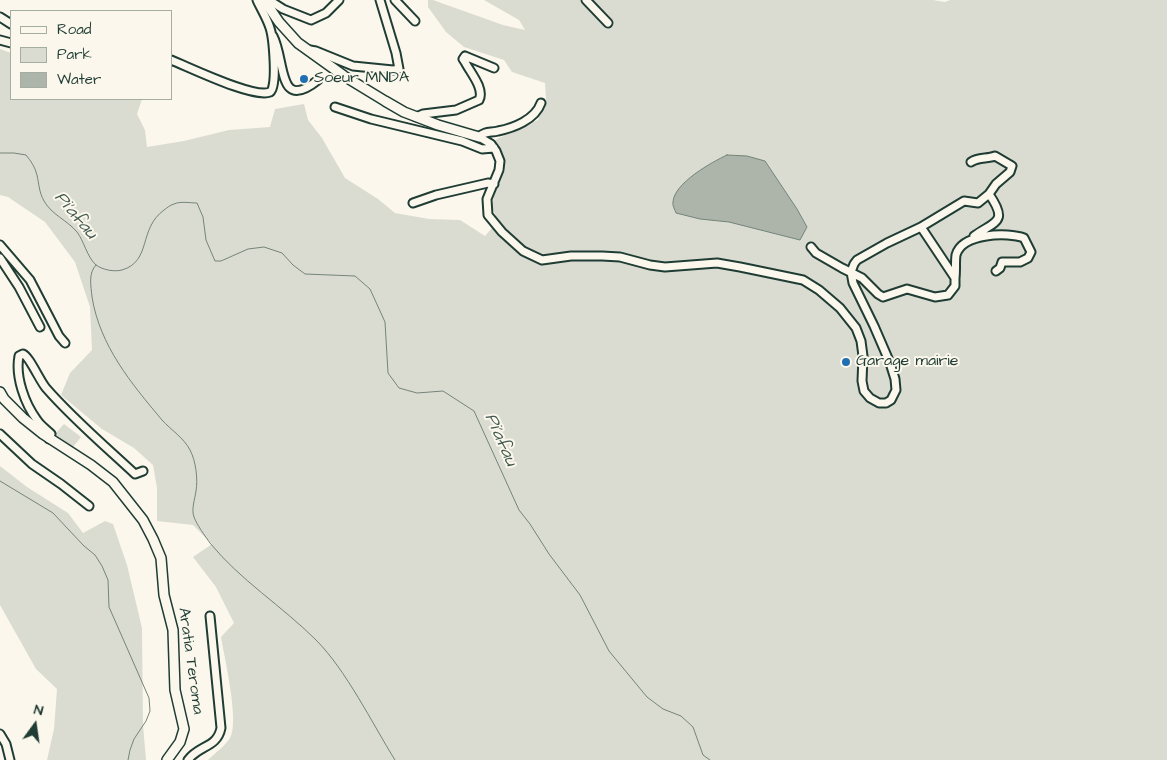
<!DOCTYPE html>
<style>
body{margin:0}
#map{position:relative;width:1167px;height:760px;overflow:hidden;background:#fbf7ec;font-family:"Architects Daughter",sans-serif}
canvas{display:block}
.legend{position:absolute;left:10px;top:10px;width:162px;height:90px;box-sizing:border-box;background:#fbf7ec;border:1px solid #a3ada2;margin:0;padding:6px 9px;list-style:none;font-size:15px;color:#1f3d34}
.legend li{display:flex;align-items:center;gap:10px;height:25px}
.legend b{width:25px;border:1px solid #a3ada2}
.north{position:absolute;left:10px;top:700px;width:50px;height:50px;-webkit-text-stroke:4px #fbf7ec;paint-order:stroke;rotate:14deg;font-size:14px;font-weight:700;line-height:20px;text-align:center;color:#1f3d34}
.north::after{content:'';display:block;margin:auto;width:18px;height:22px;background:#1f3d34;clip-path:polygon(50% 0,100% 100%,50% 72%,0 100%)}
</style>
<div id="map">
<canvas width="1167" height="760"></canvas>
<ul class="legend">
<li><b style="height:6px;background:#fbf7ec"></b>Road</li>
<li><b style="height:14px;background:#dbdcd1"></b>Park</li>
<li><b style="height:14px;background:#adb4aa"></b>Water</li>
</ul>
<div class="north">N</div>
</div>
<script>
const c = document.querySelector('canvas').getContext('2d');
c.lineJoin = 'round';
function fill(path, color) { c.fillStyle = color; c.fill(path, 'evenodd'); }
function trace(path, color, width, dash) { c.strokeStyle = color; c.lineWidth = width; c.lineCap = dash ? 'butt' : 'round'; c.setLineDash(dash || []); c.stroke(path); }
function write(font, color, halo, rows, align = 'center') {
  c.font = font + ' "Architects Daughter",sans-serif'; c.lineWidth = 4; c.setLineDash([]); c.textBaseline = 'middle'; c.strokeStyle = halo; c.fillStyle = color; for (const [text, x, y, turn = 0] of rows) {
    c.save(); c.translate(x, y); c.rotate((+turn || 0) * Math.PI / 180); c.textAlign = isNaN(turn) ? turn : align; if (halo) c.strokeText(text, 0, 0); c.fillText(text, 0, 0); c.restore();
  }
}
fill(new Path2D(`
 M428,0H433L503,25L525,30L519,20L484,0H933L945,2L950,0H1167V760H208C215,753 225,746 230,738C240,722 224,656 221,637L234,623L216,587L193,557L212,544L193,525L157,521V488L153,465L134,448L102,429L61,395L70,373L92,350L90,307L75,262L45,222L8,197L0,195V49L11,53V99H142L137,114L145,130L147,147L184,141L229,130L270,127L275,109L304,104L308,120L322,138L345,178L378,199L395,213L429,219L460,220L485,236L498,221L492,207L494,196L505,170L502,153L495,140L538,120L546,99L545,83L512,72L504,60L464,47L446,32L428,7Z
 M64,424L81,437L73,447L55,434Z
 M0,466L27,487L68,513L83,533L105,521L113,524L127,565L142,628L143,725L146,760H47L54,729L57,689L36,669L0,605Z`), '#dbdcd1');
const water = new Path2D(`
 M727,155L747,156L765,161L797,209L807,227L800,240L729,222L700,219L676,213C675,210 672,205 673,202C674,183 712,162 727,155Z`);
fill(water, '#adb4aa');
trace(water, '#74847b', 1);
trace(new Path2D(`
 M0,153H14L26,155C31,161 35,167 37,175C39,184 39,192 44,201C52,215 67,220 77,232C84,241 87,257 96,265C103,270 114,272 122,270C152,261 138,229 164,210C167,208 170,205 174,204C180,201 190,203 197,203L203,217L206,240L215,261H221L248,249L264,247L282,253L293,265L305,274L355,276L370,289L385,322L388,373L399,388L417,393L443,391L474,411L519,510L530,524L549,554L580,595L609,651L647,697L663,709L681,716L693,727L703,755L710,760
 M96,265C88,273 91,286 92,297C100,346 131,383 162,420C171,430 184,438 190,450C196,461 198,480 196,491C195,499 191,509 194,517C197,525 205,536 210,543C240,580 282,606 316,640C346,670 372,723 395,760
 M0,481L53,513L84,546L95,555L102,566L108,580L109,607L149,698L150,711L146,721L134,739L130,750L128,760`), '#74847b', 1);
const minor = new Path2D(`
 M269,0L283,9L311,20L326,13L339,0
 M395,0L415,21
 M586,0L608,23
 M0,17L11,24
 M273,36C286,61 277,113 318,80
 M0,40L11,43
 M310,50L316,51L353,66L393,70L399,69L396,53L380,0
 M171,60C189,67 254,99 270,92C278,87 273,37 270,28C267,18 261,9 257,0
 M541,103C535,120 513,128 498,131C490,133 485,131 479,137L491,144L496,151L500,161L499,170L487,199L488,215L502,232L523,251L542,260L571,256H602L620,257L650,265L665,267L717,263L740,267L803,280L819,290L840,308L856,328L861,341L863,356L862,381L864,391L870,398L879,403H886L891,400L896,390L895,379L890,363L874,326L853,283L851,272L854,264L857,260L887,243L921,227L964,201L978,203L989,194L996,184L1010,172L1012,166L995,156C987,159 978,157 971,162
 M335,107L371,119L462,141L482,149L494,148
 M416,117L423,114L456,110L479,100C485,89 470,72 465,62L463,59L465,56L494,68
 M413,203L436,195L488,183L494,184
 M974,236C995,221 1009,223 989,194
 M0,245L30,280L59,336L65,343
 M811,247L816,253L842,268L862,278L878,294L883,297L907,289L935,297L948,295L955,286V278L921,227
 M0,258L19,287L40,327
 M955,278C956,271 955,262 956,255C962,233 1008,232 1024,238L1031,252L1028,258L1020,262H1002L1000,268L996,271
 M0,434L32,464L61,484L89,506
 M49,439L51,434C46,429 41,426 37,420C25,404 15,377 19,356L23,354C29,356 40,381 46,388C73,419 105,446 135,474L143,471
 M0,734L6,744L10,760
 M188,760C199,745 217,748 221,728L210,616`);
const major = new Path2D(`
 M264,0L279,22L298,43L344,76L385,101L404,112L438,125L479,137
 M0,392L4,399L23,418L43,434L91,465L113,482L143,520L153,539L161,558L164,595L173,630L175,690L184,729L180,742L167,760`);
trace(minor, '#1f3d34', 11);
trace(major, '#1f3d34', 12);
trace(minor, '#fbf7ec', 7);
trace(major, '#fbf7ec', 9);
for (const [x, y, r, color] of [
 [304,79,5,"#1f6fb2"],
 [846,362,5,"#1f6fb2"]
]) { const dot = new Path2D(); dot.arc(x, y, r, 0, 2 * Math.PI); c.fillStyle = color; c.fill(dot); trace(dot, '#fbf7ec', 2); }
write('16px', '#1f3d34', '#fbf7ec', [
 ["Soeur MNDA",314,79],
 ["Garage mairie",856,362]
], 'left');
write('16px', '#1f3d34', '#fbf7ec', [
 ["Aratia Teroma",190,661,82]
]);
write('italic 18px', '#425b52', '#fbf7ec', [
 ["Pi'afau",75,216,50],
 ["Pi'afau",500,440,66]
]);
</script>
